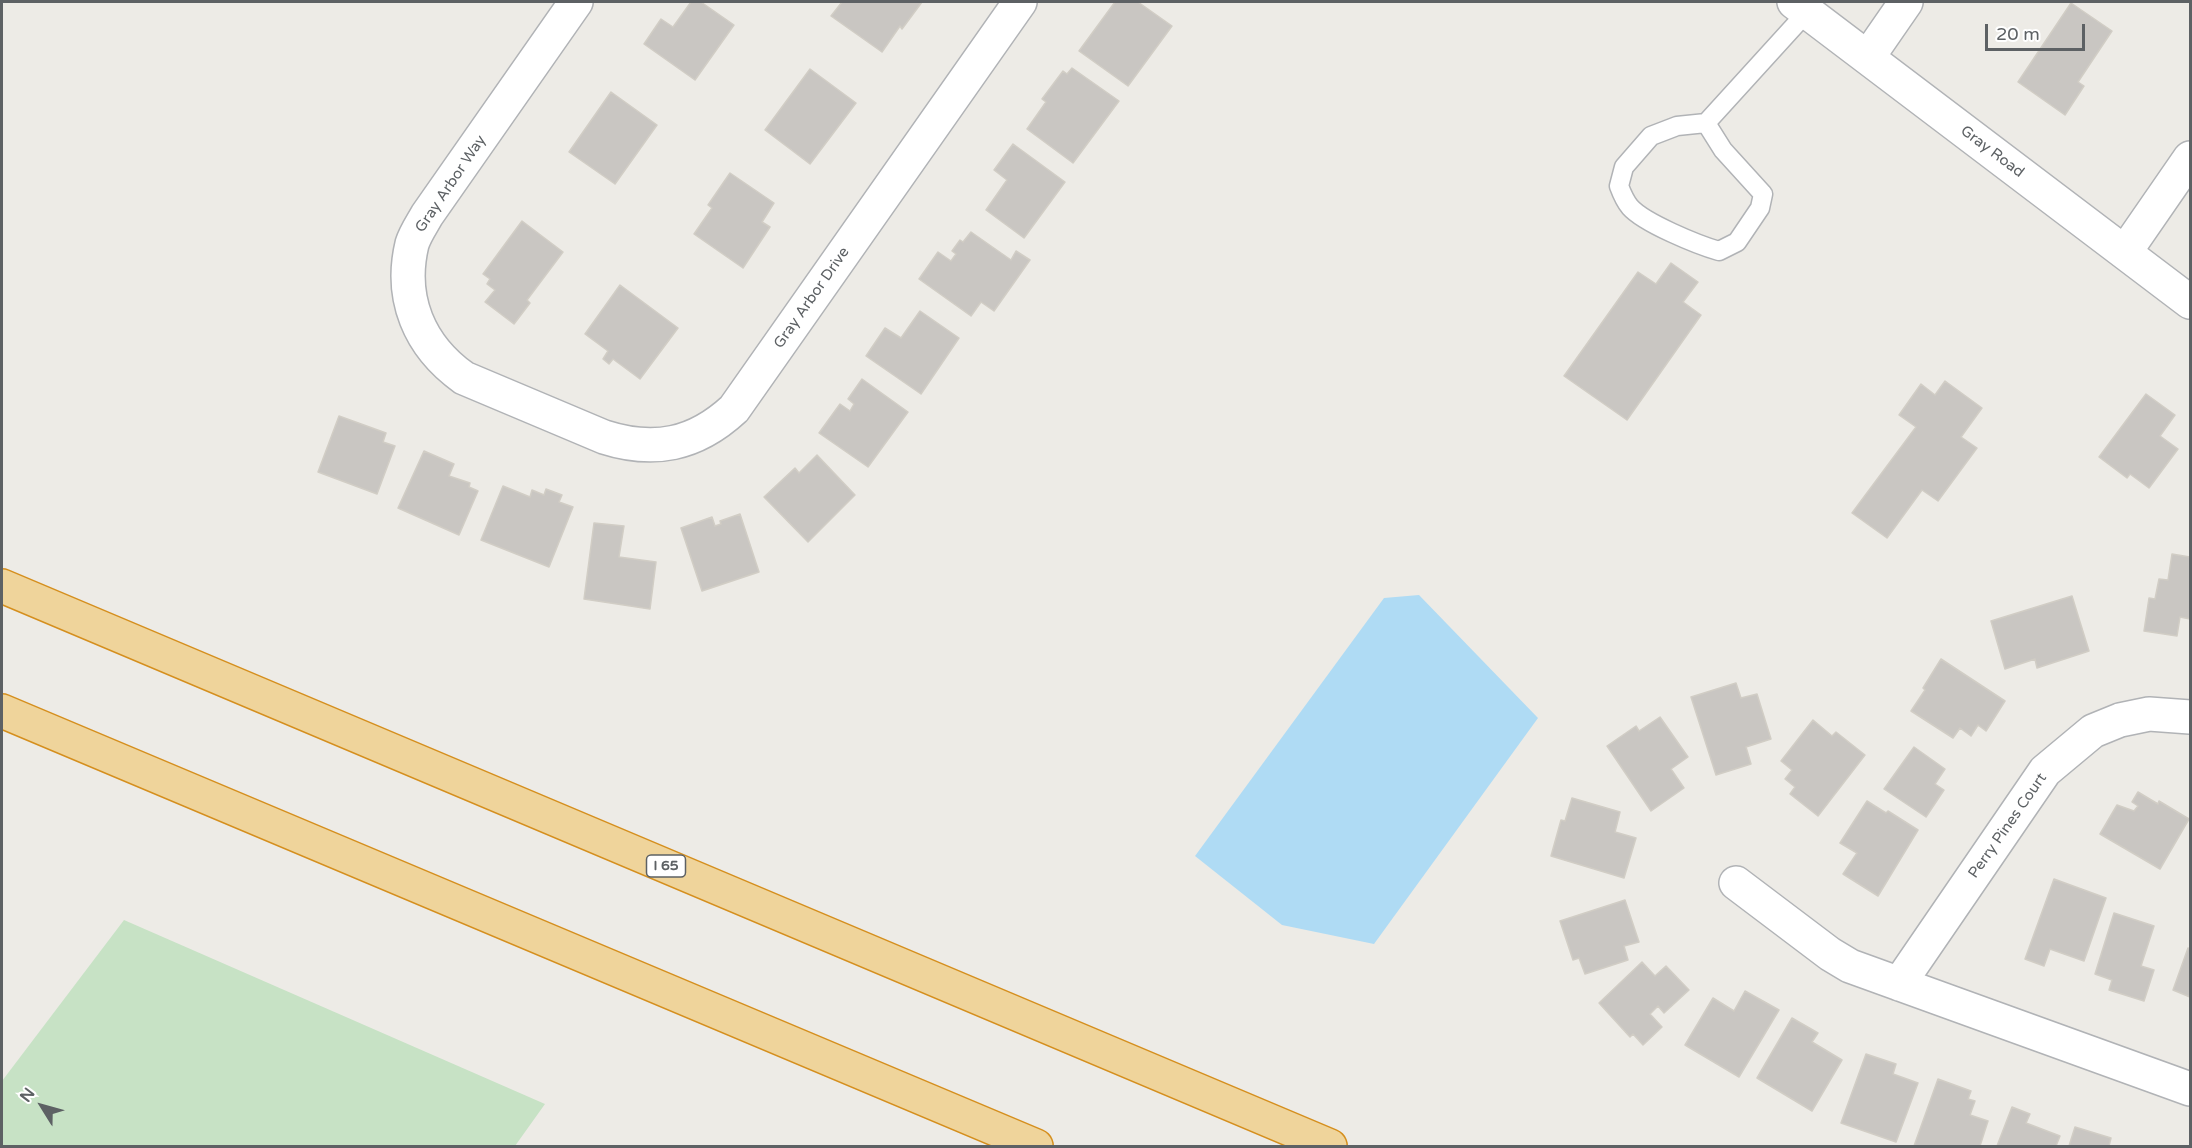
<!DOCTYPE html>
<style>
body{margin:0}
#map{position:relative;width:2192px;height:1148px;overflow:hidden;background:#edebe6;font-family:"Varela Round",sans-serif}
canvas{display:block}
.frame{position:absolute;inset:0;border:3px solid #5d6164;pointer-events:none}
.north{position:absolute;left:12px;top:1076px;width:60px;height:60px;-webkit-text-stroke:4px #fff;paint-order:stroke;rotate:307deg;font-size:16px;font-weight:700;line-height:24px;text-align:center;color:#5d6164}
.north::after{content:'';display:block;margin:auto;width:21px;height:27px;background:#5d6164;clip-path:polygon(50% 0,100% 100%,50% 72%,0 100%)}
.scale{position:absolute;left:1985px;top:24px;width:100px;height:27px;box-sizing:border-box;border:3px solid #5d6164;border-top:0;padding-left:8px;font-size:18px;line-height:21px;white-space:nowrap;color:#5d6164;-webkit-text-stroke:4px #fff;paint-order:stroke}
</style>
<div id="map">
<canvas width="2192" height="1148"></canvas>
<div class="frame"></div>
<div class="north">N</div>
<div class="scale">20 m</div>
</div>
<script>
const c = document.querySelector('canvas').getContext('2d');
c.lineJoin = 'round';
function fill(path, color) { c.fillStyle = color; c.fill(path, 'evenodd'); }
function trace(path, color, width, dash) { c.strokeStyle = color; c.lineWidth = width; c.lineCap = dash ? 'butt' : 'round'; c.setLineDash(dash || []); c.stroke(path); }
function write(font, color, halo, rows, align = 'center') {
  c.font = font + ' "Varela Round",sans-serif'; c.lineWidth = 6; c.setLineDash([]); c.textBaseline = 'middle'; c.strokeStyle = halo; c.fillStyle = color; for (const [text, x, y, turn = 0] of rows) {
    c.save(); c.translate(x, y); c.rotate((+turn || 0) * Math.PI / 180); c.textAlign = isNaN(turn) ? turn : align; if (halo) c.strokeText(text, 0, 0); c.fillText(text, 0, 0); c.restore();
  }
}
fill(new Path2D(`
 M124,920L545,1104L515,1146H2V1081Z`), '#c7e2c5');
fill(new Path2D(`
 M1419,595L1538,718L1374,944L1282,925L1195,856L1384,598Z`), '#afdbf4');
const building = new Path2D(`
 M691,2H701L734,25L695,80L644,44L661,19L673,27Z
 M842,2H922L902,29L900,26L882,52L831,16Z
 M1115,2H1138L1172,26L1128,86L1079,51Z
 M2071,3L2112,31L2078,82L2084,86L2065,115L2018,82Z
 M1072,68L1119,101L1073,163L1027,129L1046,102L1042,99L1063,71L1067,74Z
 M810,69L856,103L810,164L765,130Z
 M611,92L657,125L615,184L569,152Z
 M1013,144L1065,182L1024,238L986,210L1007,180L994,170Z
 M730,173L774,203L762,222L770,227L743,268L694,234L712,208L708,205Z
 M522,221L563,252L527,300L530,303L514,324L485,302L495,290L487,284L490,279L483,274Z
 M971,232L1011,260L1016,251L1030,260L994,311L981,302L971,316L919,279L938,252L951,261L956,254L952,251L960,240L963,242Z
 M1671,263L1698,282L1683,302L1701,315L1627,420L1564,376L1638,272L1656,284Z
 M620,285L678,328L640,379L613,359L609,364L603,359L608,351L585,334Z
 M920,311L959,338L921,394L866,356L885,328L901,338Z
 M862,379L908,412L868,467L819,433L840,404L850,411L854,404L848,399Z
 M1945,381L1982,408L1961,437L1977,448L1938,501L1922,490L1887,538L1852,513L1916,427L1899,415L1921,384L1935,395Z
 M2146,394L2175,415L2160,436L2178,449L2149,488L2130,474L2127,478L2099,457Z
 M339,416L386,433L383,442L395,446L377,494L318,472Z
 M424,451L454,464L449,476L470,483L469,487L478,491L459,535L398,508Z
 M817,455L855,495L808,542L764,497L795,468L799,473Z
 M503,486L530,497L532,490L544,495L546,489L562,495L559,502L573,507L549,567L481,540Z
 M740,514L759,572L702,591L681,528L712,517L715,526L721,524L720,521Z
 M594,523L624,526L619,557L656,562L650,609L584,599Z
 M2172,554L2190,557V619L2180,617L2177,636L2144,631L2149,598L2155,599L2159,579L2168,580Z
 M2072,596L2089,651L2037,668L2035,659L2005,669L1991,621Z
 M1941,659L2005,701L1986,731L1978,725L1971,736L1960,728L1953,738L1911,711L1925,690L1923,688Z
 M1736,683L1741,698L1757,694L1771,739L1746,747L1751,764L1716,775L1691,697Z
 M1660,717L1688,757L1671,769L1684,788L1651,811L1607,746L1636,726L1639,731Z
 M1813,720L1832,736L1836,732L1865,755L1818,816L1790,794L1795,787L1785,779L1792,770L1781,761Z
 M1914,747L1945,769L1935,784L1944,790L1926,817L1884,789Z
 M2138,792L2158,804L2159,801L2189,819L2160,869L2100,834L2117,805L2134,811L2138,806L2132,802Z
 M1572,798L1620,812L1615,832L1636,838L1624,878L1551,856L1561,820L1565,821Z
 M1867,801L1886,813L1888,811L1918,830L1878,896L1843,874L1857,853L1840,843Z
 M2054,879L2106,898L2084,961L2050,949L2044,966L2025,959Z
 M1625,900L1639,942L1624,946L1628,960L1585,974L1579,958L1573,960L1560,921Z
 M2114,913L2154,926L2141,966L2154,970L2144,1001L2109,990L2112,980L2095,974Z
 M2188,948L2190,949V997L2173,990Z
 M1642,962L1655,976L1666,966L1689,990L1664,1013L1658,1006L1650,1014L1662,1027L1643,1045L1633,1034L1630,1037L1599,1003Z
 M1745,991L1779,1010L1739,1077L1685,1045L1713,998L1734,1011Z
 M1792,1018L1818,1033L1812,1042L1842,1060L1812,1111L1757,1078Z
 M1866,1054L1896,1064L1893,1074L1918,1083L1896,1142L1841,1123Z
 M1938,1079L1971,1091L1968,1099L1975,1101L1970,1115L1988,1121L1980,1146H1914Z
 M2012,1107L2030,1114L2026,1123L2060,1136L2056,1146H1997Z
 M2075,1127L2111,1138L2109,1146H2069Z`);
fill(building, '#c9c6c2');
trace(building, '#d1cdc5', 1.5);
const service = new Path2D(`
 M1706,123L1723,150L1763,194L1760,208L1737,242L1719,251C1698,245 1644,223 1630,207C1625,201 1622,194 1619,186L1624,167L1651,136L1677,126L1706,123L1807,12`);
const minor = new Path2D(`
 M576,2L427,215C422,224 415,234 412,244C399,298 419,346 464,378L604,437C654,453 695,445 734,409L1020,2
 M1868,57L1906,2
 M2125,252L2190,158
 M1736,883L1830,954L1850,966L2190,1089
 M1899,984L2045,771L2093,731L2120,720L2149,714L2190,717`);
const tertiary = new Path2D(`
 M1794,2L2190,302`);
const motorway = new Path2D(`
 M2,586L1330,1146
 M2,711L1036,1146`);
trace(service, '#b1b3b6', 21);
trace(minor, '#b1b3b6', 36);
trace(tertiary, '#b1b3b6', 36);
trace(motorway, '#d58f1e', 36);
trace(service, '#fff', 18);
trace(minor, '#fff', 33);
trace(tertiary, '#fff', 33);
trace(motorway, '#efd49b', 33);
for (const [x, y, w] of [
 [666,866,39]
]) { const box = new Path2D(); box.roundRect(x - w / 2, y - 11, w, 22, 4.5); c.fillStyle = '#fff'; c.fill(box); trace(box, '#5d6164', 1.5); }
write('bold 14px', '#5d6164', null, [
 ["I 65",666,866]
]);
write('15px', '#5d6164', '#fff', [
 ["Gray Road",1992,152,37],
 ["Gray Arbor Way",451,184,-56],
 ["Gray Arbor Drive",812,298,-55],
 ["Perry Pines Court",2008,826,-55]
]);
</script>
